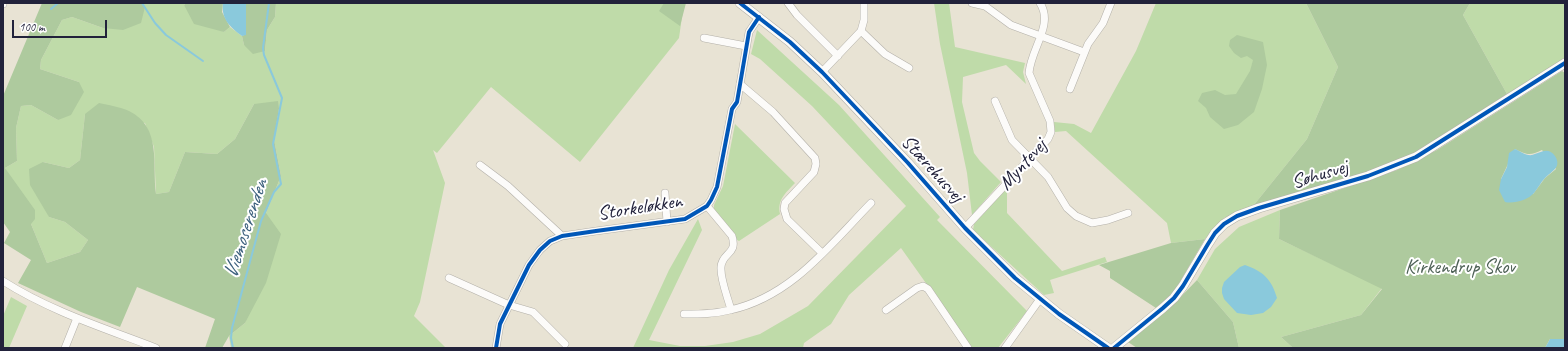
<!DOCTYPE html>
<meta charset="utf-8">
<style>
body{margin:0}
#map{position:relative;width:1568px;height:351px;overflow:hidden;background:#e8e3d4;font-family:Caveat,sans-serif}
canvas{display:block}
.frame{position:absolute;inset:0;border:4px solid #22223b;pointer-events:none}
.scale{position:absolute;left:12px;top:20px;width:95px;height:18px;box-sizing:border-box;border:2px solid #22223b;border-top:0;padding-left:5px;font-size:12px;line-height:14px;white-space:nowrap;color:#22223b;-webkit-text-stroke:3px #fff;paint-order:stroke}
</style>
<div id="map">
<canvas width="1568" height="351"></canvas>
<div class="frame"></div>
<div class="scale">100 m</div>
</div>
<script>
const c = document.querySelector('canvas').getContext('2d');
c.lineJoin = 'round';
function fill(path, color) { c.fillStyle = color; c.fill(path, 'evenodd'); }
function trace(path, color, width, dash) { c.strokeStyle = color; c.lineWidth = width; c.lineCap = dash ? 'butt' : 'round'; c.setLineDash(dash || []); c.stroke(path); }
function write(font, color, halo, rows, align = 'center') {
  c.font = font + ' Caveat,sans-serif'; c.lineWidth = 4; c.setLineDash([]); c.textBaseline = 'middle'; c.strokeStyle = halo; c.fillStyle = color; for (const [text, x, y, turn = 0] of rows) {
    c.save(); c.translate(x, y); c.rotate((+turn || 0) * Math.PI / 180); c.textAlign = isNaN(turn) ? turn : align; if (halo) c.strokeText(text, 0, 0); c.fillText(text, 0, 0); c.restore();
  }
}
fill(new Path2D(`
 M141,3H186L184,5L224,32L230,27L242,36L244,45L265,51L267,30L275,17L276,3H684L679,38L580,162L491,87L437,153L433,150L445,183L420,302L414,316L446,348H231L229,336L245,323L266,213L281,176L274,139L279,109L254,104L235,139L217,154L185,152L169,192L156,194L154,147L145,123L85,114L80,160L69,168L43,162L49,217L65,222L88,240L80,252L47,263L31,224L5,168L17,161L16,128L21,106L31,105L58,120L79,82L40,69L41,60L62,20L72,17L103,28L145,7Z
 M934,3H949L955,47L1025,63L1023,72L1026,84L1006,65L963,77L962,102L974,153L980,161L1001,182L972,215L967,173L940,44Z
 M1156,3H1306L1338,67L1307,139L1253,206L1224,218L1205,239L1171,243L1167,223L1066,131L1055,132L1054,122L1074,124L1091,133L1136,51Z
 M1470,3H1565V58L1507,94L1463,15Z
 M757,30L839,105L940,217L937,220L1027,311L998,348H972L901,248L849,295L831,324L804,343L803,348H633L669,270L698,219L702,230L649,340L680,346H705L733,342L760,334L808,306L906,206L812,106L760,59L751,54Z
 M735,124L795,183C786,193 777,199 780,214L739,241L737,240L735,235L714,210V205L723,186Z
 M1007,188V213L1062,271L1105,257L1107,262L1050,280L1054,293L1044,295L973,230L974,224Z
 M1280,210L1279,239L1382,288L1361,315L1281,337L1293,348H1239L1233,322L1197,280L1215,249L1239,227Z
 M11,297L27,306L9,348H3V316Z`), '#bfdba9');
fill(new Path2D(`
 M42,3H141L145,7L141,23L123,30L103,28L72,17L62,20L41,60L40,69L79,82L84,92L71,115L58,120L31,105L21,106L16,128L17,161L5,168L35,210V219L31,224L47,263L80,252L88,240L65,222L49,217L30,185L29,169L43,162L69,168L80,160L85,114L99,103C108,105 120,107 129,111C162,127 152,164 156,194L169,192L185,152L217,154L235,139L254,104L278,101L279,109L274,139L281,176L266,213L281,234L266,283L245,323L229,336L222,348H205L215,319L137,287L120,327L81,312L18,283L31,260L4,243L10,232L3,222V96Z
 M186,3H223L222,12L230,27L224,32L194,24L184,5Z
 M246,3H276L275,17L267,30L265,51L253,54L244,45L242,36L246,34Z
 M664,3H686L680,26L659,11Z
 M1306,3H1470L1463,15L1507,94L1416,153L1370,173L1253,206L1307,139L1338,67Z
 M1237,35L1263,42L1267,65L1262,89L1254,112L1238,125L1224,129L1210,117L1206,108L1198,101L1202,93L1215,90L1225,95L1236,94L1250,71L1253,60L1247,56L1241,58L1234,53L1229,46L1230,40Z
 M1562,71L1565,73V339H1550L1545,348H1293L1281,337L1361,315L1382,289L1279,239L1280,210L1397,170L1437,150ZM1515,149C1527,155 1530,156 1542,150L1556,169L1545,178L1533,194L1501,179Z
 M1205,239L1174,292L1156,308L1110,278V271L1099,265L1171,243Z
 M1197,280L1233,322L1239,348H1137L1128,342L1171,307Z`), '#aeca9e');
fill(new Path2D(`
 M223,3H246V35L242,36C230,27 221,19 223,3Z
 M1515,149C1520,151 1526,156 1532,155C1540,153 1548,146 1555,156C1562,167 1552,171 1545,178C1541,182 1538,188 1534,193C1528,200 1514,204 1505,202L1499,190L1501,179L1507,167L1509,153Z
 M1245,265C1263,271 1272,280 1277,298L1271,307L1263,313L1251,315L1237,313L1224,299L1222,293V288L1224,282L1240,267Z
 M1550,339H1565V348H1545Z`), '#8ac9dc');
trace(new Path2D(`
 M142,3L155,23L166,35L203,61
 M51,9L58,3
 M233,348L231,338L232,328L261,221L274,192L281,184L273,144L282,98L264,55L263,48L269,3`), '#8ac9dc', 2);
const minor = new Path2D(`
 M788,3L797,15L838,56
 M972,3L985,6L1011,25L1084,52
 M3,4V3
 M861,31L885,54L909,68
 M704,38L746,46
 M822,72L861,31L864,20V3
 M740,84L773,112L815,158L816,164L814,172L785,203L784,209L787,219L822,253
 M1070,89L1088,44L1103,23L1111,3
 M995,101L1012,140L1048,177L1067,208L1076,216L1092,223L1108,220L1128,213
 M480,165L508,186L562,236
 M665,193L667,222
 M707,206L732,236C738,255 722,252 721,267C720,279 728,298 731,310
 M965,228L1048,139L1051,132L1050,121L1029,73C1031,48 1054,25 1040,3
 M449,278L509,305L533,312L565,344
 M3,281C50,311 104,328 156,348
 M886,310L917,288L923,286L928,289L968,348
 M684,314C700,314 715,314 730,310C791,297 830,245 871,203
 M65,348L77,318
 M496,348L500,324L529,265L540,250L550,241L562,236L596,231L685,219L707,206L711,200L717,187L732,109L737,102L749,32L759,17
 M1005,348L1040,299`);
const tertiary = new Path2D(`
 M740,3L790,42L822,72L908,163L965,228L1015,278L1059,314L1108,348
 M1114,348L1163,308L1174,298L1183,286L1208,244L1215,233L1224,224L1237,216L1259,208L1368,176L1416,157L1565,63`);
trace(minor, '#b3b0a9', 8);
trace(tertiary, '#b3b0a9', 10);
trace(minor, '#fcfbf9', 7);
trace(tertiary, '#fcfbf9', 9);
trace(new Path2D(`
 M740,3L790,42L822,72L908,163L965,228L1015,278L1059,314L1108,348
 M496,348L500,324L529,265L540,250L550,241L562,236L596,231L685,219L707,206L711,200L717,187L732,109L737,102L749,32L759,17
 M1114,348L1163,308L1174,298L1183,286L1208,244L1215,233L1224,224L1237,216L1259,208L1368,176L1416,157L1565,63`), '#0057b8', 4);
write('20px', '#22223b', '#fff', [
 ["Myntevej",1023,165,-48],
 ["Stærehusvej",932,169,48],
 ["Søhusvej",1320,175,-17],
 ["Storkeløkken",640,208,-9]
]);
write('20px', '#4d6055', '#fff', [
 ["Kirkendrup Skov",1460,268]
]);
write('italic 21px', '#3c607d', '#fff', [
 ["Viemoserenden",246,229,-72]
]);
</script>
